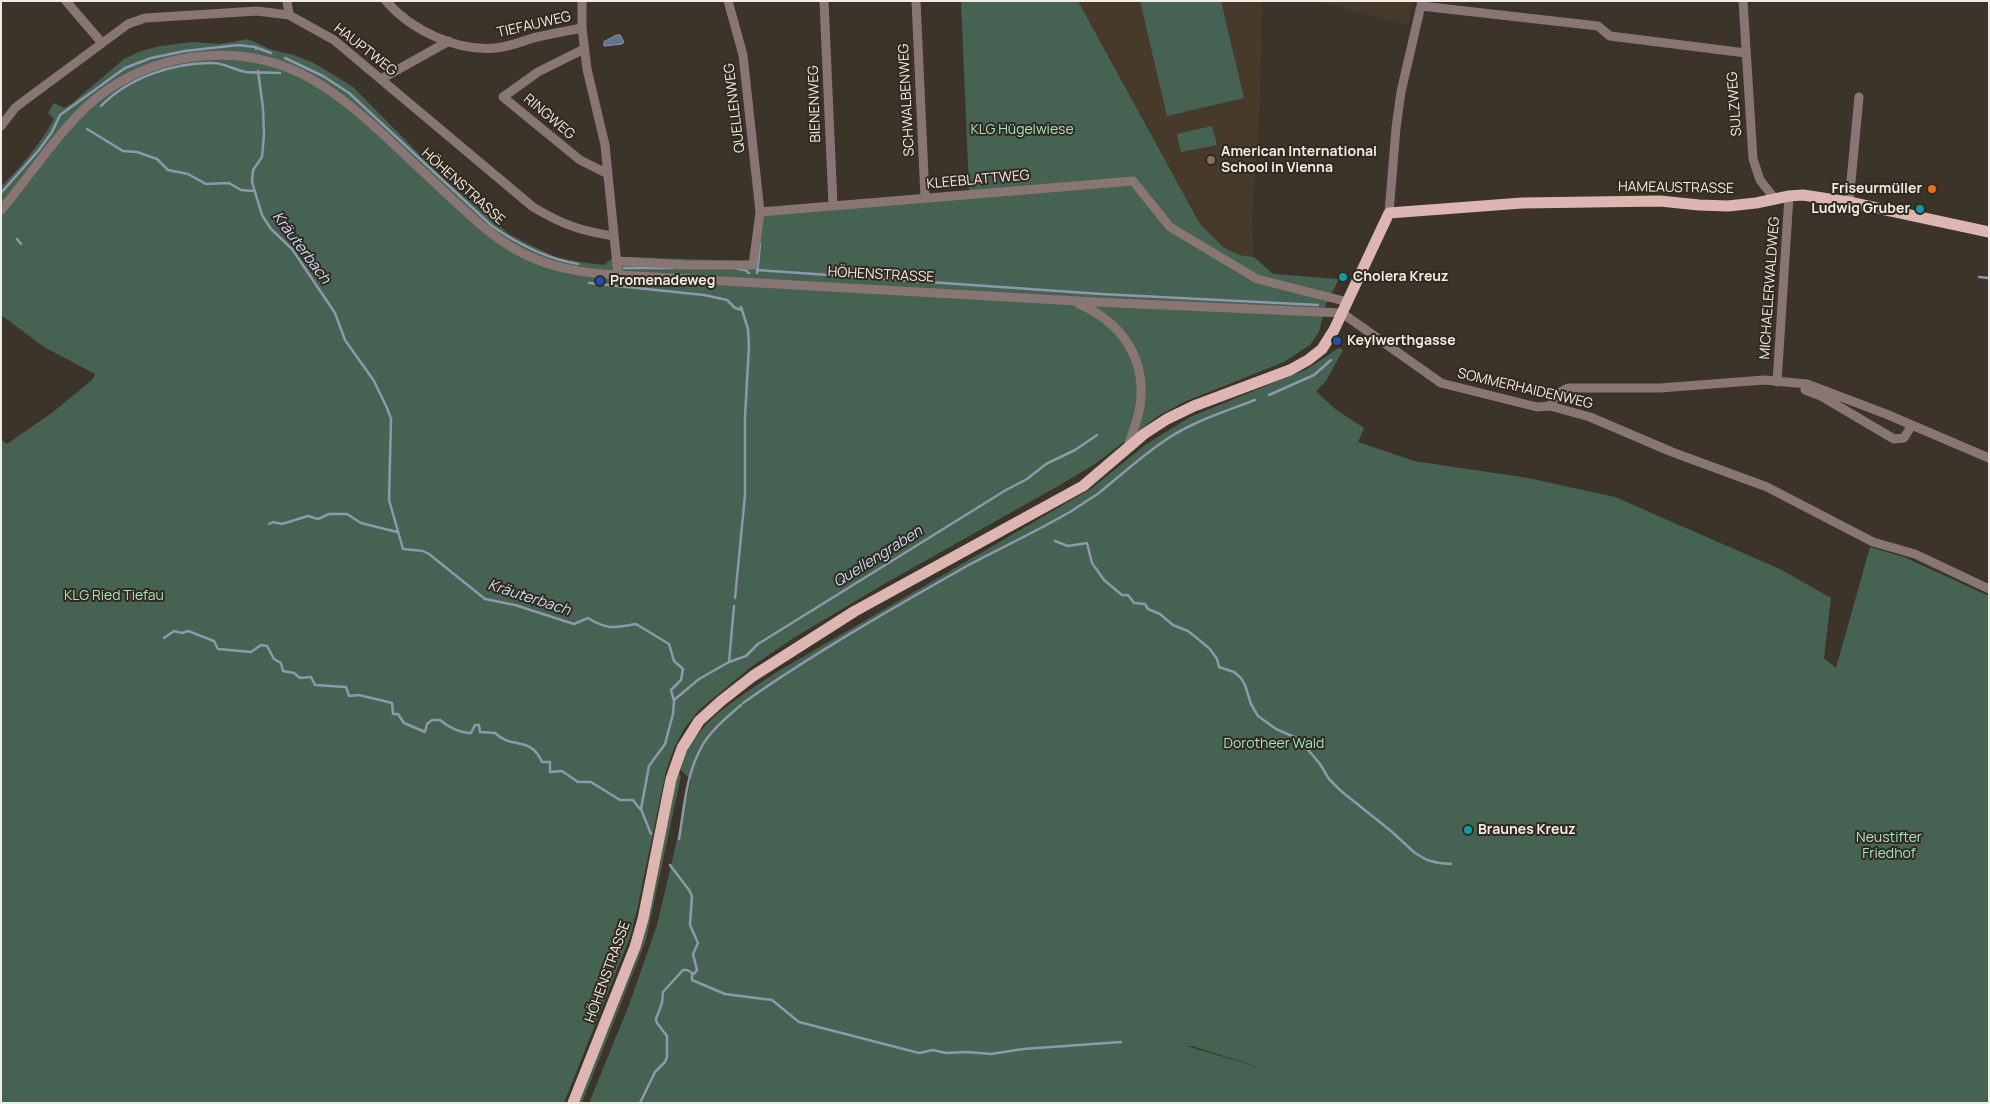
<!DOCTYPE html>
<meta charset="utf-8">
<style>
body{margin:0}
#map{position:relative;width:1990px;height:1104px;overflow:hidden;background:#3c3329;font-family:Manrope,sans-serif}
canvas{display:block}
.frame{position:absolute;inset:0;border:2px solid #f2ece6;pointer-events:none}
</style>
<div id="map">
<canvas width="1990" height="1104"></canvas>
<div class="frame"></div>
</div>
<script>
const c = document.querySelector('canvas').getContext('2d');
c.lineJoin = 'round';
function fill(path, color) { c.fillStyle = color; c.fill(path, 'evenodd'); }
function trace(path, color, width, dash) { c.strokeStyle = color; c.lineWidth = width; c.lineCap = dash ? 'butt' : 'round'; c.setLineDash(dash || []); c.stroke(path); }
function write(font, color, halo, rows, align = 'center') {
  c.font = font + ' Manrope,sans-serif'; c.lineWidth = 4; c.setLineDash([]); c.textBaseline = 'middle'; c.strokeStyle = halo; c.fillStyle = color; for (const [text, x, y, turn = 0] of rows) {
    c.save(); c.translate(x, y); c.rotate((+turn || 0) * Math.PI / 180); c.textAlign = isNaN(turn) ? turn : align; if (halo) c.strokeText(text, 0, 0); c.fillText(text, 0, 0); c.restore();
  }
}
fill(new Path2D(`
 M1078,1H1262L1260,99L1252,222L1254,257L1239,255L1223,247L1200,224Z
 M1316,1H1413L1408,25Z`), '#483a2b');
fill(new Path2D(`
 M961,1H1078L1200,224L1223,247L1239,255L1254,257L1273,274L1339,279L1326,304L1319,332L1310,345L1284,362L1184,402L1158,416L1095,464L1060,485L884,584L792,639L751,667L699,710L684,729L675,746L666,771L637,910L630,937L564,1103H1V439L7,444L53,412L93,379L95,374L44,347L1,315V187C22,165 39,146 54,119L48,113L54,103L64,108L72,103L124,59L141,51L161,46L191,42L220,44L247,39L255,42L272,50L294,55L314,63L352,86L444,179L509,234L524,242L556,257L580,262L604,265L611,259L627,257L744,261L751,260L757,209L969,191Z
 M1140,1H1221L1244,98L1167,116Z
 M1212,126L1217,145L1181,152L1177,134Z
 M1339,348L1343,350L1326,381L1316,391L1335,409L1364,428L1358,442L1414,461L1528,478L1615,497L1782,570L1831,598L1824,658L1836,668L1870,547L1904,557L1989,596V1103H589L629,1005L657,925L691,780L680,769C683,761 685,754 689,747C708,714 745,694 775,673L1092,488L1145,445L1190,417L1307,369ZM1187,1046H1192L1258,1067H1257Z
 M678,771L681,776L646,940L582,1103H578L635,963L647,923Z`), '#456253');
const water = new Path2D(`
 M617,35H620L624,42L622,44L604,46V42Z`);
fill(water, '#627493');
trace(water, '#8d98ac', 1);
trace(new Path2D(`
 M255,47L271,53
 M285,58L323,76L349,93L492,226C518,244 546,259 578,264
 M258,71L263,108L264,135L262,157L253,170L252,182L262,215L271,229L292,249L335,313L345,340L374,381L387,408L391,419L389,500L403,549L423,551L429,554L485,599L515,605L574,624L588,618C607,630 615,628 636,624L669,644L674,661L683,669L681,680L671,690L674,701L673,714L665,744L649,766L641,809L651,834
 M101,106C128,78 174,62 213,63C224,63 234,70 246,72C257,73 269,72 280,73
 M87,129L123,151L137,152L157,159L168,170L188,174L206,184L229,183L241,190L254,191
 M1,193L39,150L52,132L60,115L125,68L151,58L185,51L238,45L255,47L256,49
 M17,239L21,244
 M624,268H673
 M738,269L745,270L749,273
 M757,270L1101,294L1318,305
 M757,273L760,244
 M1979,277L1989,278
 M589,283L704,295L727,300L735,308L742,310
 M1269,395L1314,375L1331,360
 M1100,492C1121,475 1142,456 1164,441C1191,422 1224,412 1255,400
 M1070,512L1099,493
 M269,524L273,522L282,524L308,516L318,519L329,514H347L361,523L397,532
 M1055,541L1068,546L1087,543L1092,563L1104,580L1122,595H1128L1134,603L1145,604L1148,609L1160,614L1173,625L1188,631L1198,639L1210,649L1217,659L1219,667L1234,672L1241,678L1245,685L1251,704L1258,716L1276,729L1299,739L1320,764L1329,779L1341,791L1391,831L1415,853L1427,860L1439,863L1451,864
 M735,598L745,495V417L749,346L748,329L741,307
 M164,638L174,631L182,633L188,631L214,641L218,649L251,652L261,645L267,646L274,659L281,663L283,671L294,673L300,678L311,677L315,685L346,687L349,696L359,695L392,703L393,714H398L404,723L425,732L427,724L432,720H440C448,727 460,733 471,733L475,725H479L480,732L495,733C512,750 530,735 542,762H550V772L562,771L578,782H591L620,800H633L640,809
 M729,662L734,606
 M674,700L699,679L729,662L746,656L758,644L1006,490L1027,479L1046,464L1075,450L1097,435
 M743,703C814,653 891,609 967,566C1001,548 1035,532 1068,513
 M679,839C684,809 686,775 701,748C709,732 727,717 741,705
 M692,973V980L725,994L772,1000L799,1022L919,1053L933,1050L946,1053L967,1052L991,1054L1023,1049L1121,1042
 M640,1103L655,1072L665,1062L667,1057V1036L657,1023L656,1019L662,1003L663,992L683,970H687L694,974L697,970L693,954L698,943L690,925L692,896L689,890L670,865`), '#8d98ac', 2.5);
trace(new Path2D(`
 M66,1L102,43
 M287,1L289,15
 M386,1C411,30 457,52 496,48C508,47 521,42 533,38C550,34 566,31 582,28
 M582,1V28L587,69L605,145L618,275
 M824,1L833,205
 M916,1L925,198
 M1743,1L1753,159L1760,180L1775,199
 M1421,6L1598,26L1610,36L1746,53
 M584,49L538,72L503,97L580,160L608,174
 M381,79L449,41
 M1,126L15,108L24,101L128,24L145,18L257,11L289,15L334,40L533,207C563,225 581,231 614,236
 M1849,202L1859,97
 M1,210C32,174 58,131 94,100C122,77 157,62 193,57C277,46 327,83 385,136C407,157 429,177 451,198C471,216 489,234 513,248C545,267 580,273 618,275L1095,302L1342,313L1441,383L1537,407L1550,406L1590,417L1672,452L1767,487L1873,542L1915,554L1989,589
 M760,212L1133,181L1170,227L1257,279L1348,302
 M1389,213L1396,128L1401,92L1422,1
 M617,261L686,265H753L760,212L743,55L728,1
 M1079,304C1121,322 1147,358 1140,406C1138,420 1132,433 1128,447
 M1777,382L1789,196
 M1805,390L1821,396L1894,439L1904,438L1912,425
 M1550,406L1558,393L1568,388H1660L1764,380L1807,384L1886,414L1989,458`), '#897674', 9);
trace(new Path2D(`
 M573,1103L635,947L643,919L671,779L682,748L699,721L721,701L753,676L855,611L1083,486L1144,434L1167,419L1194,406L1290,370L1308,360L1322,349L1334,330L1389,213L1522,203L1660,201L1699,205L1728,206L1756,203L1789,196L1803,195L1849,202L1989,232`), '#ddb6b2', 11);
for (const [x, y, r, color] of [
 [1211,160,5,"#8d6e63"],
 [1932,189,5,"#e8710a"],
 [1920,209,5,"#0f9aa8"],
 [1343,277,5,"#0f9aa8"],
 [600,281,5,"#1a4fb4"],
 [1337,341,5,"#1a4fb4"],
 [1468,830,5,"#0f9aa8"]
]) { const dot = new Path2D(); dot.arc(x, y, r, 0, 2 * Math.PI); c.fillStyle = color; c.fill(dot); trace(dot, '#32291f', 2); }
write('14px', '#f2ece6', '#32291f', [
 ["TIEFAUWEG",534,25,-13],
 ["HAUPTWEG",365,50,38],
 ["SCHWALBENWEG",907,100,-93],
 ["BIENENWEG",815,104,-92],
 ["SULZWEG",1735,104,-94],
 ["QUELLENWEG",735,108,-97],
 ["RINGWEG",549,117,40],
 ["KLEEBLATTWEG",978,180,-5],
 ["HÖHENSTRASSE",463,187,42],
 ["HAMEAUSTRASSE",1676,188,1],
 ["HÖHENSTRASSE",881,275,3],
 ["MICHAELERWALDWEG",1770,288,-86],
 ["SOMMERHAIDENWEG",1525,389,13],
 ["HÖHENSTRASSE",608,972,-70]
]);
write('14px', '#a1e5c2', '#32291f', [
 ["KLG Hügelwiese",1022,130],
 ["KLG Ried Tiefau",114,596],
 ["Dorotheer Wald",1274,744],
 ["Neustifter",1889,838],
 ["Friedhof",1889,854]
]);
write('bold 14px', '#f2ece6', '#32291f', [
 ["American International",1221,152],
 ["School in Vienna",1221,168],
 ["Friseurmüller",1922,189,"right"],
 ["Ludwig Gruber",1910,209,"right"],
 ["Cholera Kreuz",1353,277],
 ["Promenadeweg",610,281],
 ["Keylwerthgasse",1347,341],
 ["Braunes Kreuz",1478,830]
], 'left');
write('italic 15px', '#c9dcfd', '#32291f', [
 ["Kräuterbach",301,248,53],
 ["Quellengraben",878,557,-32],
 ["Kräuterbach",529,598,18]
]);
</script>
